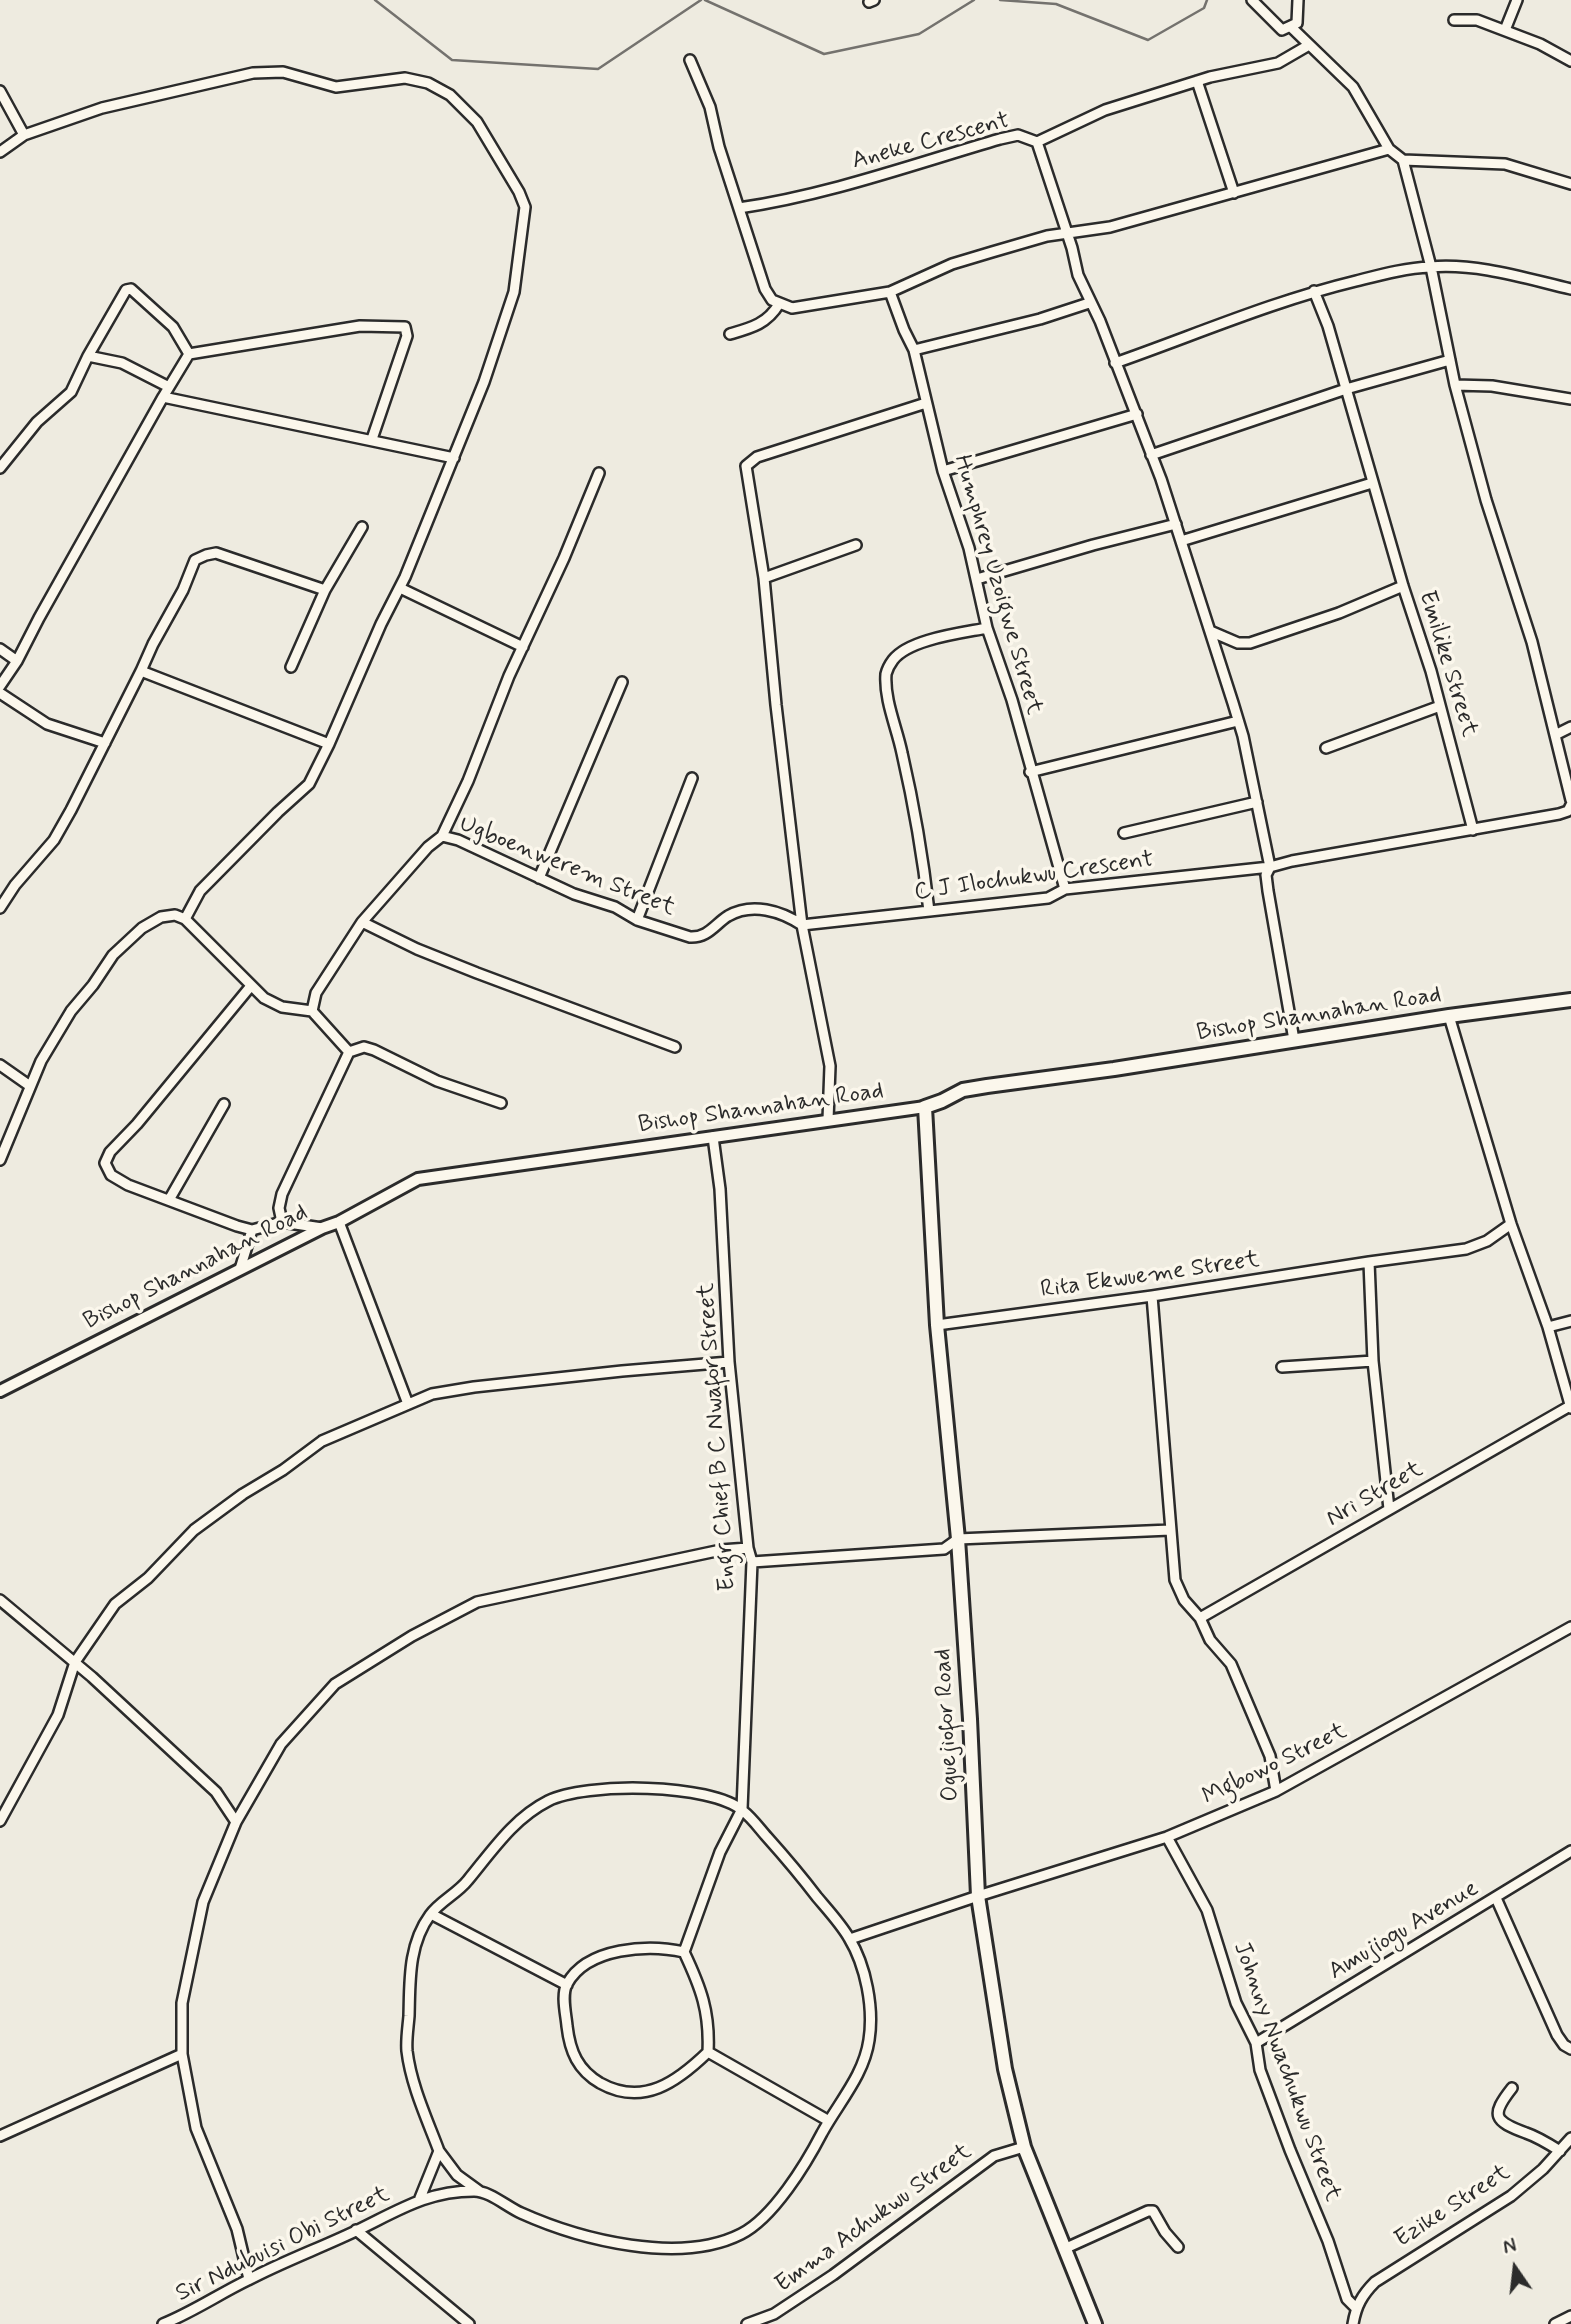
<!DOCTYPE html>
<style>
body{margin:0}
#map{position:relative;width:1571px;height:2324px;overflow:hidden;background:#eeebe0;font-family:Mynerve,sans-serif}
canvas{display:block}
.north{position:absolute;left:1480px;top:2233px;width:70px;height:70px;-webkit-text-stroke:5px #fbf7ec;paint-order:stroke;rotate:346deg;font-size:19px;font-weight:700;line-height:28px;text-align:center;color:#2b2b2b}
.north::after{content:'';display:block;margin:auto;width:24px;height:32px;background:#2b2b2b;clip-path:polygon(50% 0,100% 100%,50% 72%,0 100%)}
</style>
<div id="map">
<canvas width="1571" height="2324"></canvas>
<div class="north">N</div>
</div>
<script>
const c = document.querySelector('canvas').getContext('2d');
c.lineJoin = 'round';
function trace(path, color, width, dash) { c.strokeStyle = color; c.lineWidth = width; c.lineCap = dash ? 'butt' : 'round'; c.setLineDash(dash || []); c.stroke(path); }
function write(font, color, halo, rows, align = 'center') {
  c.font = font + ' Mynerve,sans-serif'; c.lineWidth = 7; c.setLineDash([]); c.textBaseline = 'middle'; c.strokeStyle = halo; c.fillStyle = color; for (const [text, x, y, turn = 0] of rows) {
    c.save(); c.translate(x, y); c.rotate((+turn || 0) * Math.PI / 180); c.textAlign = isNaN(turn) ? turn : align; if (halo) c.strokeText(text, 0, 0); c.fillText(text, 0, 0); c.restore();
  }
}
trace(new Path2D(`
 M375,0L452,60L598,69L701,0
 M705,0L824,54L919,34L974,0
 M1000,0L1056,4L1148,40L1204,8L1207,0`), '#74726e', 2.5);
const minor = new Path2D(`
 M1252,0L1282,30L1297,23L1298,0
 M869,2L874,0
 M1454,20H1477L1540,44L1571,61
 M1291,27L1353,87L1389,149L1403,160L1431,267L1455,385L1486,500L1532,642L1571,800
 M1505,30L1517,0
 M690,60L710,107L719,147L765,289L772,300L792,308L890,292L952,264L992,252L1047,236L1110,227L1389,149
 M1197,81L1234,193
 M0,91L24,135
 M1037,142L1072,248L1078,275L1100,321L1161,479L1233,703L1243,736L1270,867L1266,875L1268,891L1294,1040
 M1037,142L1105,110L1210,77L1278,63L1309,45
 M0,152L24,135L102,108L253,73L283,72L336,87L405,78L428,83L450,95L477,122L519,192L525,207L514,292L484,382L405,577L381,624L329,744L309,784L278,812L200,891L185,919
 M1403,160L1505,164L1571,184
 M739,208C828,195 914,164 1000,139L1018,135L1037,142
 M1314,291L1328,326L1403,586L1431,671L1473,830
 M890,292L904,330L914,350L943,471L969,548L987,628L1012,700L1065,889
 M730,334C751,328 767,324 779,304
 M914,350L1040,319L1089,303
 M88,356L122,363L169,387
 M1115,363C1195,335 1273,301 1356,281C1380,275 1405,268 1430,267C1478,263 1524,278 1571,289
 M1455,385L1492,386L1571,399
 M163,397L189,354L360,326L405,327L407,336L372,439
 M1151,455L1346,389L1450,360
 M0,468L37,422L71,392L88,356L126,290L131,289L173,327L189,354
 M943,471L1137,414
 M1181,541L1372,483
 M764,578L856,545
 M977,579L1093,545L1176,524
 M400,588L523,647
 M1210,631L1238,643H1250L1339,613L1403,586
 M0,649L17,661
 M291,667L325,590L362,527
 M141,671L329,744
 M0,686L17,661L39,618L163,397L454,458
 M0,693L47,724L105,743
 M1555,735L1571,727
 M1326,748L1440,706
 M1030,772L1238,721
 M1124,833L1257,802
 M442,836L458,840L574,894L615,907L637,920L690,937C708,938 715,924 728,916C752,902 781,911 802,925
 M539,878L622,682
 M0,908L15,885L54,840L71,810L141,671L153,644L183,590L195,560L206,555L216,553L325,590
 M929,911C923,858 914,805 902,753C897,728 884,700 886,674C887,670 890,664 893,660C909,639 962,633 987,628
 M637,920L692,778
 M362,922L417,949L477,973L675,1047
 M802,925L1048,898L1065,889L1270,867L1292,861L1559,814L1568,811L1571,805
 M250,987L137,1124L110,1152L105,1163L111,1175L128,1185L237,1226L252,1230L282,1222L322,1228
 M312,1011L316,993L362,922L428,847L442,836L468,781L509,676L564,558L599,473
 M1449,1016L1511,1224L1548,1327L1571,1408
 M0,1065L30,1086
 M828,1120L830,1066L802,925L776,705L764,578L746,466L757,457L926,403
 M713,1137L720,1189L729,1362L748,1548L752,1562L742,1809L720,1852L684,1952C701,1988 710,2012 708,2052L829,2121
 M0,1160L41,1061L71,1011L93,985L113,955L142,928L161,917L175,915L185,919L264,998L282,1007L312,1011L349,1052
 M169,1200L224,1104
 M282,1222L279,1208L282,1194L349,1052L364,1047L374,1050L437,1081L501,1103
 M339,1222L408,1404
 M1369,1262L1373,1361L1389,1509
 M240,1269L252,1230
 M1152,1296L1175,1580L1184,1600L1200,1618L1210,1640L1231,1664L1270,1756L1276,1791
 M937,1325L1152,1296L1369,1262L1466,1249L1487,1241L1511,1224
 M1548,1327L1571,1321
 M1282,1367L1373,1361
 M752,1562L944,1549L958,1539L1170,1530
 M0,1600L92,1677L216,1792L236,1822
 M1200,1618L1570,1406
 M0,1821L58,1715L75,1662L115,1604L148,1578L194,1530L243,1494L283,1470L322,1441L432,1394L474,1387L622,1371L729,1362
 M1167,1837L1207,1910L1236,2003L1256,2043L1260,2070L1290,2150L1328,2241L1347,2299L1356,2308
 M1496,1898L1557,2035L1564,2045L1571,2049
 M431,1914L567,1985
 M850,1939L978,1896L1167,1837L1276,1791L1571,1627
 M684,1952C649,1944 587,1947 567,1984C561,1995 566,2014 567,2026C570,2052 578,2070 600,2083C643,2107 677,2082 708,2052
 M1256,2043L1571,1851
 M1512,2088C1490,2116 1494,2121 1526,2133C1538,2137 1549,2144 1560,2151
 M0,2136L182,2054
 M439,2151L457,2175L479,2191
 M356,2230L469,2324
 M1064,2249L1148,2211H1153L1165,2232L1178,2247
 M249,2279L237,2229L196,2128L182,2054V2003L203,1902L236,1822L281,1744L335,1684L412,1636L477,1602L721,1550L748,1548
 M163,2324C193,2312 219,2294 248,2280C284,2261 323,2247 360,2229C399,2210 428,2191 474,2191C490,2191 507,2207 521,2213C581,2240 680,2265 741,2234C773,2218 806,2164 822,2133C839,2102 864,2075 869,2040C874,2008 866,1966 849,1938C841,1924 828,1910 817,1897C801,1876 784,1856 767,1837C759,1828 752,1818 743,1811C711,1783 585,1782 548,1801C514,1818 492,1851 468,1880C457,1894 440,1901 430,1915C408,1945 410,1982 409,2016C408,2028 406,2040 407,2051C411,2085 427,2119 439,2151L420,2198
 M747,2324L774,2314L833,2275L994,2156L1024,2147
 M1353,2324C1356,2306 1362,2295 1375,2282L1511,2196L1543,2169L1571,2138
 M1555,2324L1571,2316`);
const tertiary = new Path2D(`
 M0,1391L322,1228L339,1222L418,1179L925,1107`);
const secondary = new Path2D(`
 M1095,2324L1024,2147L1005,2069L978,1896L970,1719L958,1539L937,1325L925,1107L942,1101L963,1090L987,1086L1114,1069L1449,1016L1571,1000`);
trace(minor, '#2b2b2b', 14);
trace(tertiary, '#2b2b2b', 16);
trace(secondary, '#2b2b2b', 18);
trace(minor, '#fbf7ec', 9);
trace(tertiary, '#fbf7ec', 10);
trace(secondary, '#fbf7ec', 12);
write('24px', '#2b2b2b', '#fbf7ec', [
 ["Aneke Crescent",931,142,-15],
 ["Humphrey Uzoigwe Street",997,585,74],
 ["Emilike Street",1447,664,73],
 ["Ugboenwerem Street",567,867,22],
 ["C J Ilochukwu Crescent",1034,877,-8],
 ["Bishop Shannahan Road",1319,1015,-9],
 ["Bishop Shannahan Road",761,1109,-8],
 ["Bishop Shannahan Road",196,1268,-27],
 ["Rita Ekwueme Street",1150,1276,-8],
 ["Engr Chief B C Nwafor Street",718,1437,-94],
 ["Nri Street",1375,1495,-30],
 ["Oguejiofor Road",948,1725,-93],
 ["Mgbowo Street",1275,1765,-26],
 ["Amujiogu Avenue",1404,1931,-31],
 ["Johnny Nwachukwu Street",1286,2072,70],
 ["Ezike Street",1453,2207,-33],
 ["Emma Achukwu Street",874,2219,-36],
 ["Sir Ndubuisi Obi Street",283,2245,-26]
]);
</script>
